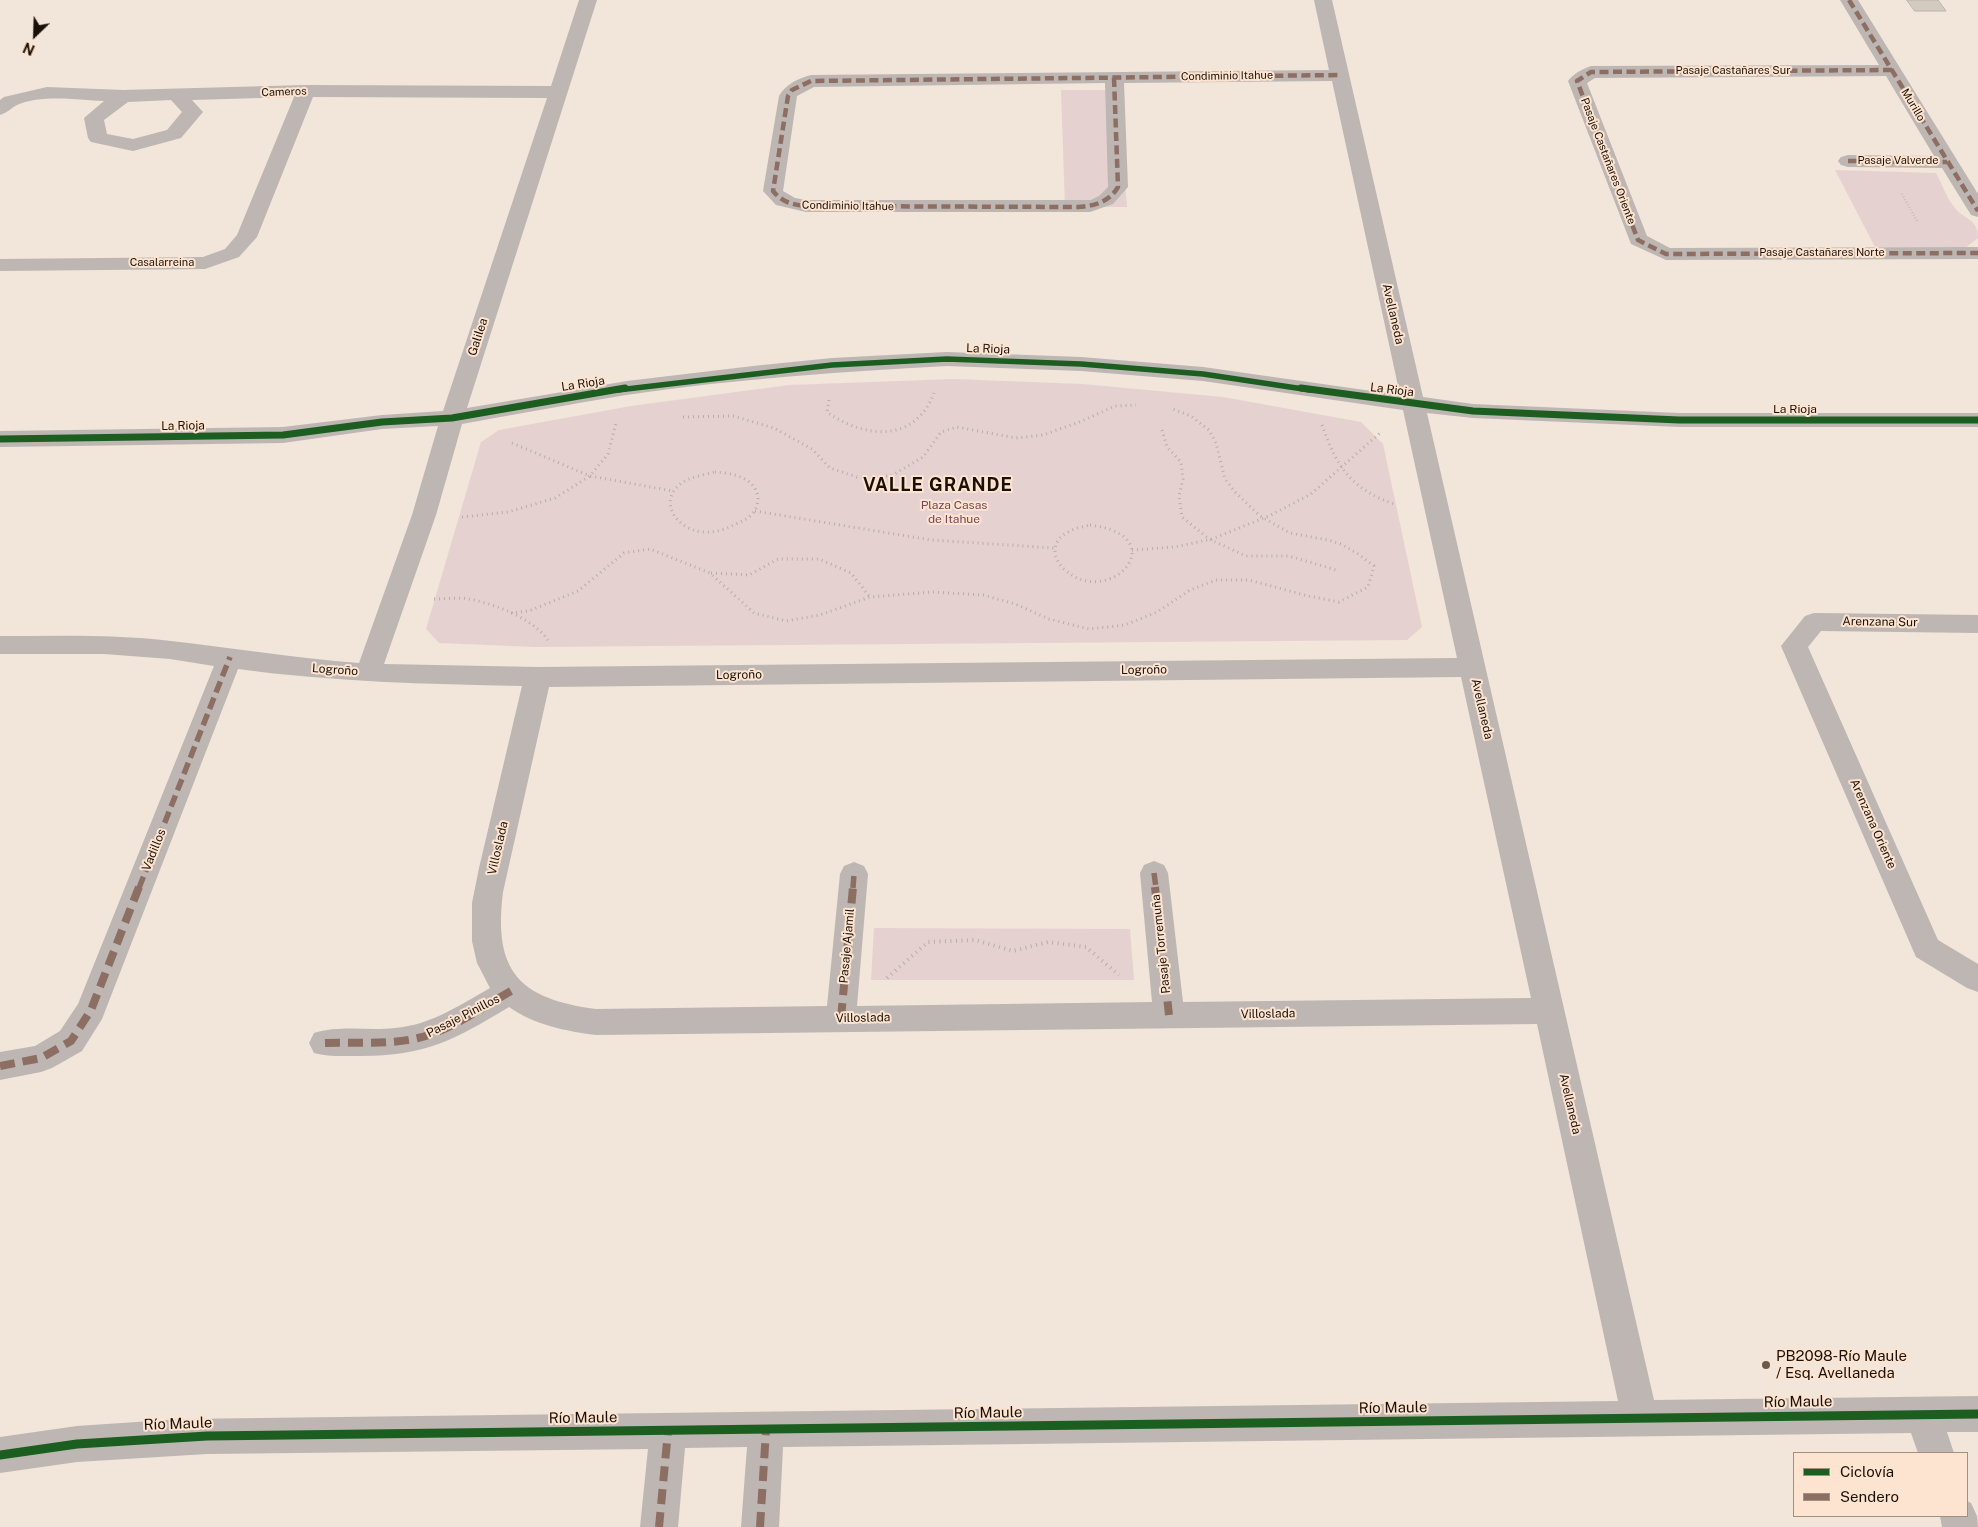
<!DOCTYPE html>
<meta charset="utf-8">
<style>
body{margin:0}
#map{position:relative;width:1978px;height:1527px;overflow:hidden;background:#f2e5da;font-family:"Public Sans",sans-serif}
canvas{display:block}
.legend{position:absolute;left:1793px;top:1452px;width:175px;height:65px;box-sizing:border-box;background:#fde4d0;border:1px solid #a28f80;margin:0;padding:6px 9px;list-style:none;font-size:15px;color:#1a1007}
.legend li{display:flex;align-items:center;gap:10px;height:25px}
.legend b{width:25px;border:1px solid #a28f80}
.north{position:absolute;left:10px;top:10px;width:50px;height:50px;-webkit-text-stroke:4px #fde4d0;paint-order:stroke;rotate:204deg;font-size:14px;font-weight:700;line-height:20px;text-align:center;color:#1a1007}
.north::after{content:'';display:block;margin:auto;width:18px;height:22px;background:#1a1007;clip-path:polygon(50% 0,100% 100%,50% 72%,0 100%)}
</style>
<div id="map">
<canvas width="1978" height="1527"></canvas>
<ul class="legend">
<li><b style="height:6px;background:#1b5e20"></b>Ciclovía</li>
<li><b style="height:6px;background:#8d6e63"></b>Sendero</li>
</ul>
<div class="north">N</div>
</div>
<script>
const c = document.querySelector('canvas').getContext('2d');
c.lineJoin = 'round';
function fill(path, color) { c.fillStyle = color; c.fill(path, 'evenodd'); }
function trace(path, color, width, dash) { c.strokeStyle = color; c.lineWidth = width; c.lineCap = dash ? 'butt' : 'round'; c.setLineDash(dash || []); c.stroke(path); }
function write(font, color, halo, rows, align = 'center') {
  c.font = font + ' "Public Sans",sans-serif'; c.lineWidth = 4; c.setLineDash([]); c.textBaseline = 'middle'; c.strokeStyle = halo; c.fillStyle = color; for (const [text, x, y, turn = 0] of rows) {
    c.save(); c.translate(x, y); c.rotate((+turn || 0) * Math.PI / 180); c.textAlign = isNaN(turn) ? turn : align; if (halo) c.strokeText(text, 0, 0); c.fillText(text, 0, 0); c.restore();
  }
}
fill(new Path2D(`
 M1061,90H1118L1127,207H1065Z
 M1835,170L1936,173C1942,184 1947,199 1955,208C1964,220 1978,218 1978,238L1965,248L1875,247Z
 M953,379L1082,384L1223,397L1361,422L1383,444L1422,627L1407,640L535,647L439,643L426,629L481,442L499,430L631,406L789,385Z
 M874,928L1130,929L1134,980H871Z`), '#e6d1d1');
const building = new Path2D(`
 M1907,0H1938L1946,11H1915Z`);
fill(building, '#d3cbc0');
trace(building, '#bbb4a8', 1);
trace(new Path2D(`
 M1902,194L1917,221`), '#b6aeaa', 2.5, [0.5, 2.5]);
trace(new Path2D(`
 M829,400L827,412C865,439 915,443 934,393
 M683,417L733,416L774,428L812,449L830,468L857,477L891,476L923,457L941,432L957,427L1016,438L1043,435L1082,421L1115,406L1136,405
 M1322,425C1337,468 1352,490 1397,505
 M1162,430L1167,447L1181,462L1183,479L1179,496L1182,517L1209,539L1246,556H1289L1336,570
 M512,443L590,476L673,491
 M715,472C731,473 755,477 758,497C758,503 757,509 752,514C748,519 742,521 736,524C726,529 715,533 703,532C672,529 655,494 689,479C697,476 707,474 715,472Z
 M755,511L931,540L1054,548
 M462,517L508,512L555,498L590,476L608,454L616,423
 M1090,525C1177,536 1109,611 1064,569C1051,557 1052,540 1068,532C1074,528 1083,527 1090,525Z
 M1132,550L1175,547L1212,539L1271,515L1311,494L1380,433
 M711,573L749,575L778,559H819L851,573L870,597
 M434,599C446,599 458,597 469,599C495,604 532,618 548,640
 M511,613L529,611L578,591L624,553L650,549L710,573L754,613L786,621L820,615L870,597L933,592L983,595L1015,604L1049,619L1089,629L1125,625L1157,612L1190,590L1216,580H1249L1308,596L1339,602L1368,587L1374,566L1358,554L1341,544L1328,540L1290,533L1260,516L1235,492L1225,479L1216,443L1209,430L1191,416L1170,408`), '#b6aeaa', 3, [1, 4]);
trace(new Path2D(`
 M887,978L928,942L975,940L1013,951L1048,942L1086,947L1119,975`), '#b6aeaa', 4, [1, 4.5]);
fill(new Path2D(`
 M579,0H597L467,408L627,381L753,366L832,358L947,352L1081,357L1203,367L1400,395L1332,81L1124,83L1128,187L1113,204L1090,212H806L776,205L763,191L779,96C786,84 797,79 811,75L1329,70L1314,0H1332L1423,397L1473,404L1679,413H1978V427H1679L1473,418L1427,413L1654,1400L1978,1396V1432H1947L1954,1453H1918L1911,1433L783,1447L779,1527H741L747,1447L685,1448L678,1527H640L648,1449L207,1454L77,1462L0,1473V1437L77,1426L181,1419L1618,1401L1537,1024L596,1035C565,1031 535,1025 509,1007C453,1041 423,1057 355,1056C341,1056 328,1057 314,1053L309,1043L314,1033C339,1025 369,1031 395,1028C431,1025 460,1005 490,988L477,963L472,941V903L479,868L522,686C427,684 333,682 238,669L102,1019L82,1051L52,1068L41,1072L0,1080V1052L35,1046L60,1031L78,1004L214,666L170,659L104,654H0V636C57,636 114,634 171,641C233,648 295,658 359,663L412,515L438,426L382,429L283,443L0,447V431L283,427L382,415L443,411L547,98L313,97L257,237L239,257L205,269L0,271V259L203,257L225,249L237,235L294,97L192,100L203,112L181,138L133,151L91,142L88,138L84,118L104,101C78,100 42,94 17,105C11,108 7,113 0,115V100L4,97L47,87L123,90L306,85L551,86ZM1105,83L1108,187L1099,196L1091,200H806L795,198L783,191L797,96L814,87ZM171,100L182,112L167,130L133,139L107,134L104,120L128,102ZM947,366L1081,371L1203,381L1403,410L1457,658L538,667L384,664L436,515L462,424C517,414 571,404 626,395C733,379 840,372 947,366ZM1461,677L1531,998L1183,1002L1168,873L1164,865L1154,861L1144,865L1140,873L1152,1002L857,1006L868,874L864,866L854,862L844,866L840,874L827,1006L596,1009C519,999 493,971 503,892L549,687Z
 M1840,0H1858L1978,194V217L1971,215L1942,168L1848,167L1841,165L1838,161L1841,157L1848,155L1934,156L1886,76L1595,78L1587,83L1647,236L1670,248L1978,247V259L1666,260L1631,244L1568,81C1573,74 1582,69 1591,66L1879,65Z
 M1814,613L1978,615V633L1821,631L1808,647L1938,940L1978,964V992L1967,988L1916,957L1781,646L1805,616Z
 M1967,1501L1971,1503L1977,1516L1978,1527H1942L1940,1516H1967Z`), '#bdb6b3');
trace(new Path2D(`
 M1849,0L1978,211
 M1892,70L1591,72L1577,81L1638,240L1666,254L1978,253
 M1114,78L1118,187C1109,202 1095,206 1078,207L806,206C793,205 782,202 773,191L788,96L792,90L811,81L1340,75
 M1848,161L1947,162`), '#8d6e63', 4.5, [9, 4.5]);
trace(new Path2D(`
 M1154,873L1156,888
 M139,888L230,657
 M853,888L854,874`), '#8d6e63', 5.5, [12, 5.5]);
trace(new Path2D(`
 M1155,887L1169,1015
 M841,1018L853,887
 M325,1043C356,1042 388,1045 418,1038C452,1030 481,1008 511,991
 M0,1066L41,1058L71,1041L91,1010L139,887
 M659,1527L668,1431
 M760,1527L766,1430`), '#8d6e63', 8, [15, 8]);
trace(new Path2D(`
 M618,390L832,365L947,359L1081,364L1203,374L1310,390`), '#1b5e20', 5.5);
trace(new Path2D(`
 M1301,388L1473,411L1679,420H1978
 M0,439L283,435L382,422L452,418L625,388`), '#1b5e20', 7);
trace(new Path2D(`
 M0,1455L77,1444L207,1436L1978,1414`), '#1b5e20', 9);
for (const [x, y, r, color] of [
 [1766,1365,5,"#665b51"]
]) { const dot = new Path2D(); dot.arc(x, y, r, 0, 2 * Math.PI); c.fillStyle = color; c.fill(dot); trace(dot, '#fde4d0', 2); }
write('11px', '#1a1007', '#fde4d0', [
 ["Pasaje Castañares Sur",1733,71],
 ["Condiminio Itahue",1227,76,-1],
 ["Cameros",284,92,-2],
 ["Murillo",1913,105,59],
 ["Pasaje Castañares Oriente",1608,161,69],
 ["Pasaje Valverde",1898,161],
 ["Condiminio Itahue",848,206,1],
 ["Pasaje Castañares Norte",1822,253],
 ["Casalarreina",162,263]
]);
write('12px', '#1a1007', '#fde4d0', [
 ["Avellaneda",1393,314,77],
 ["Galilea",478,337,-72],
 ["La Rioja",988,349,2],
 ["La Rioja",583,384,-9],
 ["La Rioja",1392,390,7],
 ["La Rioja",1795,409],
 ["La Rioja",183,426,-1],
 ["Arenzana Sur",1880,622,1],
 ["Logroño",335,670,4],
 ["Logroño",1144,670,-1],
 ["Logroño",739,675,-1],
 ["Avellaneda",1482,709,77],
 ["Arenzana Oriente",1873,824,66],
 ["Villoslada",498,848,-77],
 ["Vadillos",154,850,-68],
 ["Pasaje Torremuña",1161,944,-96],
 ["Pasaje Ajamil",847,946,-85],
 ["Villoslada",1268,1014,-1],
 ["Pasaje Pinillos",463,1016,-27],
 ["Villoslada",863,1018,-1],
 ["Avellaneda",1570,1104,77]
]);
write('12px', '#794458', '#fde4d0', [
 ["Plaza Casas",954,505],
 ["de Itahue",954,519]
]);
write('15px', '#1a1007', '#fde4d0', [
 ["PB2098-Río Maule",1776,1356],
 ["/ Esq. Avellaneda",1776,1373]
], 'left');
write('15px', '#1a1007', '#fde4d0', [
 ["Río Maule",1798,1402,-1],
 ["Río Maule",1393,1408,-1],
 ["Río Maule",988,1413,-1],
 ["Río Maule",583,1418,-1],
 ["Río Maule",178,1424,-2]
]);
c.letterSpacing = '1px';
write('bold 18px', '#1a1007', '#fde4d0', [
 ["VALLE GRANDE",938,485]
]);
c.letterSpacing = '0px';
</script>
